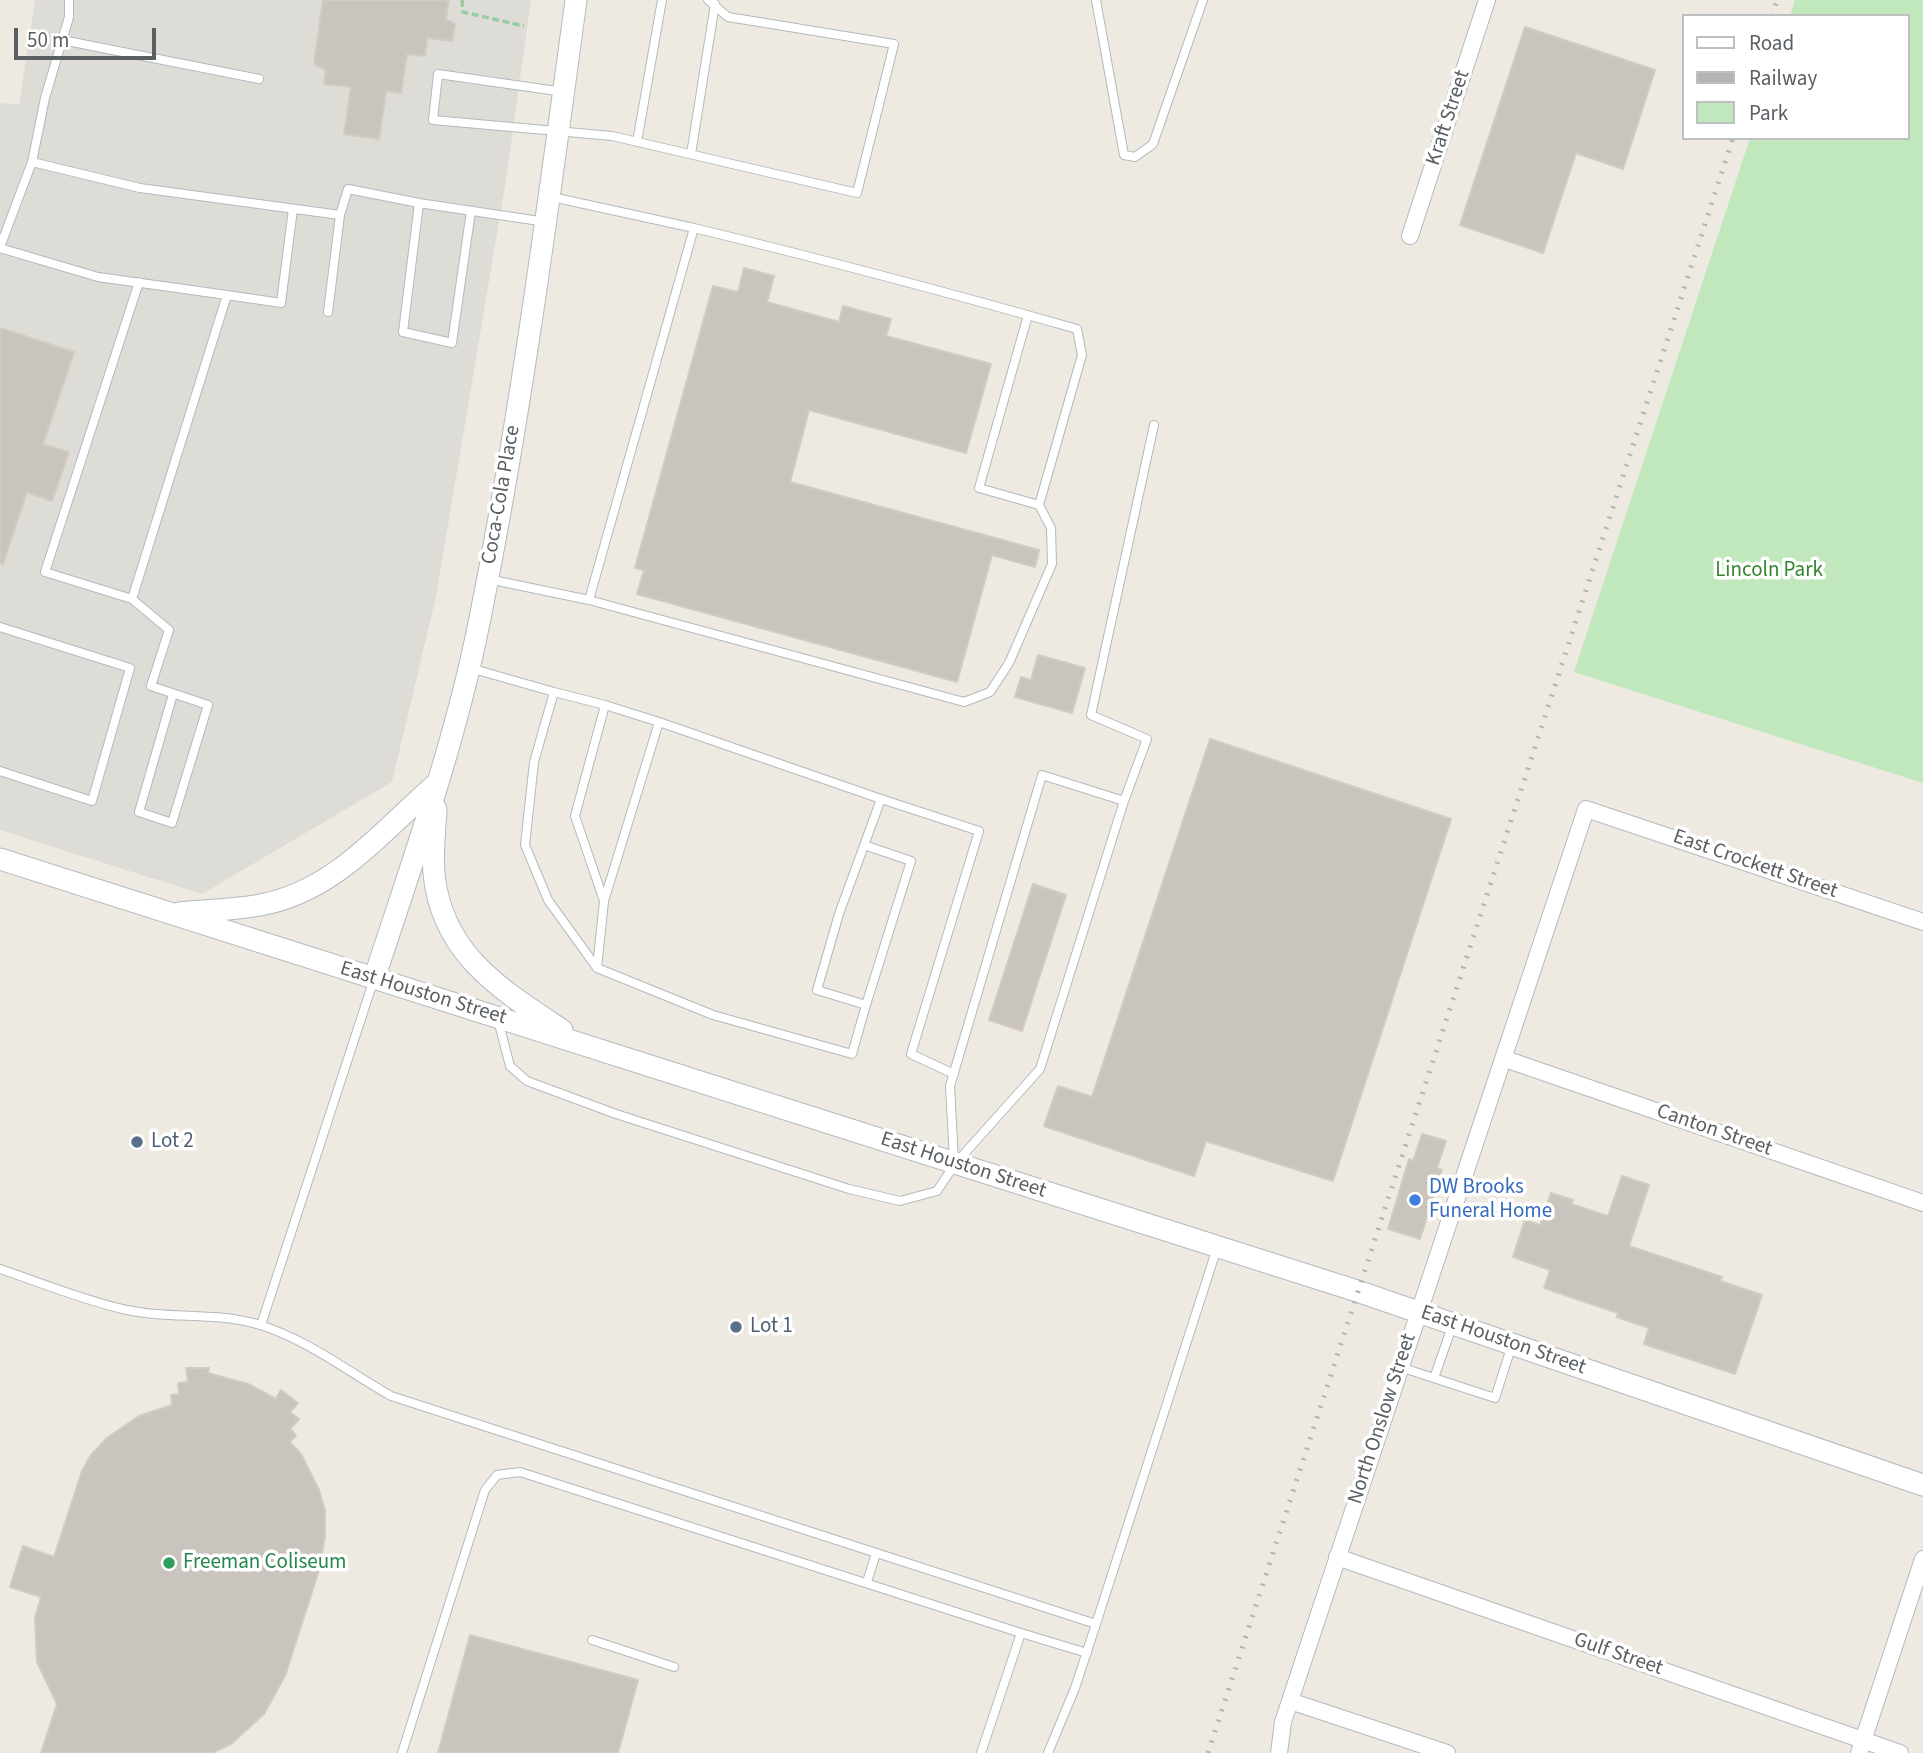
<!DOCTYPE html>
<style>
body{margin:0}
#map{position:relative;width:1923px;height:1753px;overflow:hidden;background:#eeeae1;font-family:"Source Sans 3",sans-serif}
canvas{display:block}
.legend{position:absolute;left:1682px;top:14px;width:228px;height:126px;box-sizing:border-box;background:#fff;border:2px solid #bdbfc1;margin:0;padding:9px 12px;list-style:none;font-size:21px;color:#5a5f64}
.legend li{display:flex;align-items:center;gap:14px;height:35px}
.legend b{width:35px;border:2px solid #bdbfc1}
.scale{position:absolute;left:14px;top:28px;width:142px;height:32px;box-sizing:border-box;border:4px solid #5a5f64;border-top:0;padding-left:9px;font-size:21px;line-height:24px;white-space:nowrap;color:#5a5f64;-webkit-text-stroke:5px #fff;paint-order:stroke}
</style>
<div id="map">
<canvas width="1923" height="1753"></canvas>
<ul class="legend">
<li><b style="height:9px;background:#fff"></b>Road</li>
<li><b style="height:9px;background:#b3b4b5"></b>Railway</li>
<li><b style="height:19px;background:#c0e8bc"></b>Park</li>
</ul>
<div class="scale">50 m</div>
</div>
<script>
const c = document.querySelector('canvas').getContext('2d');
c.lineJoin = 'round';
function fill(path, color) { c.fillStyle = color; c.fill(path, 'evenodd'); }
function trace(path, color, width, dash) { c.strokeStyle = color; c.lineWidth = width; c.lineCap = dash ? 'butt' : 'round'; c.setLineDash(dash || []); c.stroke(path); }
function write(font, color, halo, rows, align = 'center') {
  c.font = font + ' "Source Sans 3",sans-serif'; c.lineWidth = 7; c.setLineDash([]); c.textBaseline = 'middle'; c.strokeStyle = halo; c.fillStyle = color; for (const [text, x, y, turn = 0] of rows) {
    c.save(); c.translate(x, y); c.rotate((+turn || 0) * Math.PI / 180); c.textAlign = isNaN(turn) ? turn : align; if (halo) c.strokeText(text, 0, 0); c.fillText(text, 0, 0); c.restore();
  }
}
fill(new Path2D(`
 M35,0H531L506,180L436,597L392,782L202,894L0,830V103L19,105Z`), '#dedcd6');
fill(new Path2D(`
 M1795,0H1923V783L1574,672L1750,138H1907V16H1790Z`), '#c0e8bc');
const building = new Path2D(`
 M323,0H449L446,19L455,24L452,41L427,38L425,56L407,54L401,93L386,91L379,139L344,134L351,87L324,84L326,70L314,64Z
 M1525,27L1655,70L1623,169L1576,153L1543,253L1460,225Z
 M744,268L774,276L767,302L839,322L843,306L891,319L886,336L991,364L966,453L809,410L790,482L1039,550L1035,567L992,555L957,682L637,594L644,570L635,568L713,286L738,292Z
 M0,328L74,352L43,444L69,452L52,501L27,492L3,564L0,563Z
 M1038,655L1085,668L1072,713L1015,697L1021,677L1031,680Z
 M1210,739L1451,819L1333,1181L1206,1141L1194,1176L1044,1126L1058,1086L1092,1097Z
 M1033,884L1066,895L1022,1031L989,1020Z
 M1422,1134L1446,1141L1437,1168L1442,1170L1420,1239L1388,1229L1409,1159L1413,1161Z
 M1622,1176L1649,1185L1629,1246L1722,1277L1720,1281L1762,1295L1735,1374L1644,1344L1649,1328L1617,1317L1618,1313L1544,1288L1550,1270L1513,1257L1525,1220L1540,1225L1551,1193L1573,1200L1571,1204L1608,1216Z
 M186,1368H209L208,1373L248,1384L276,1399L281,1390L298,1403L290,1412L299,1419L290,1429L296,1435L290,1442L301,1454L319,1490L325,1511V1536L319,1570L285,1676L264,1714L231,1744L212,1753H41L57,1704L37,1662L35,1618L41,1597L10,1587L23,1546L54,1557L82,1471L91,1455L107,1438L139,1416L172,1405L171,1395L179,1394L178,1383L188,1382Z
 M470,1635L638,1680L618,1753H438Z`);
fill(building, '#c9c5be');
trace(building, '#d3cbbf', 2);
const lane = new Path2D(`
 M1096,0L1124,155L1135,157L1153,144L1203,0
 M62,40L259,79
 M564,92L438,74L433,120L612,136L857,193L894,44L728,17L708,0
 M637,142L662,0
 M691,154L715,4
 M32,162L45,98L69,17V0
 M471,211L452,343L403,332L419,203L546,222
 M340,215L348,189L419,203
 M694,228C822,259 950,293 1077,329L1082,355L1039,505L979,488L1028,315
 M0,247L32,162L140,188L340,215L328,312
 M0,248L98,277L227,295L132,599L169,630L151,686L208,705L172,823L139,812L173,694
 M227,295L281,303L293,209
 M488,579L589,600L694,228L552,197
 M132,599L45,572L139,282
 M589,600L964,702L990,692L1009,663L1052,564L1051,528L1039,505
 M0,627L130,668L92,801L0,771
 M470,668L554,692
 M659,722L881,799
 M1124,801L1147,739L1091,715L1154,425
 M864,845L911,861L866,1005L817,990L839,914L881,799L979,831L911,1054L954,1074
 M604,901L659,722L605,705
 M597,968L604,901L575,816L605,705L554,692L534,762L525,845L548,900L597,968L713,1015L852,1054L866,1005
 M498,1020L510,1066L527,1081L616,1114L849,1189L900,1201L937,1191L955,1164L1040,1069L1124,801L1042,775L950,1086L954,1161
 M0,1269C42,1283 85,1301 127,1310C173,1320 214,1311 260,1325C308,1340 347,1371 391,1396L1096,1624L1217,1248
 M261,1325L374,979
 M1400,1367L1495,1398L1512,1345
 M1434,1378L1453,1324
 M867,1582L876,1553
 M1021,1633L1087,1653
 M592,1640L674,1667
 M402,1753L485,1490L497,1475L520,1472L1021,1633L981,1753
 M1048,1753L1075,1688L1096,1624`);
const street = new Path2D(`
 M1410,236L1487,0
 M1505,1059L1923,1203
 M1337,1557L1900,1753
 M1290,1701L1447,1753
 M1279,1753L1283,1722L1290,1701L1586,809L1923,922
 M1859,1753L1923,1559`);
const secondary = new Path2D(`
 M436,809C435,830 432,853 434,874C442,954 500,989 562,1030
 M0,859L1357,1291L1923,1485
 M179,913C206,910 234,910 260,905C334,892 381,832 435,785
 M374,979C413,860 456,741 480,618C521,414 548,207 576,0`);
trace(lane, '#b4b9bd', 10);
trace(street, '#b4b9bd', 18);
trace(secondary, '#b5babf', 23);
trace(new Path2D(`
 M462,0L463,12L524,26`), '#96cca0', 3.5, [7, 3.5]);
trace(lane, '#fff', 8);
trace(street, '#fff', 16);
trace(secondary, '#fff', 21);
trace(new Path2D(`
 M1772,16L1777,0
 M1208,1753L1733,138`), '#b3b4b5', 5, [2, 9]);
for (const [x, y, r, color] of [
 [137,1142,7,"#5c6f8a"],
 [1415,1200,7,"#3f7fe0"],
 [736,1327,7,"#5c6f8a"],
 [169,1563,7,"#2e9e5b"]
]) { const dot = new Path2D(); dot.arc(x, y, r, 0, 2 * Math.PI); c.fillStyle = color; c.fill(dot); trace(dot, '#fff', 2.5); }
write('21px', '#5a5f64', '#fff', [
 ["Kraft Street",1449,118,-72],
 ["Coca-Cola Place",502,495,-80],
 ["East Crockett Street",1755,865,19],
 ["East Houston Street",423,994,17],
 ["Canton Street",1714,1131,19],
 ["East Houston Street",963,1166,18],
 ["East Houston Street",1503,1341,19],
 ["North Onslow Street",1383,1419,-72],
 ["Gulf Street",1618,1655,19]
]);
write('21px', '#32862e', '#fff', [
 ["Lincoln Park",1769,571]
]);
write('21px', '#4e5e75', '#fff', [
 ["Lot 2",151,1142],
 ["Lot 1",750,1327]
], 'left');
write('21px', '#366cbe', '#fff', [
 ["DW Brooks",1429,1188],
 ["Funeral Home",1429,1212]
], 'left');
write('21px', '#27864d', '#fff', [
 ["Freeman Coliseum",183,1563]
], 'left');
</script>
